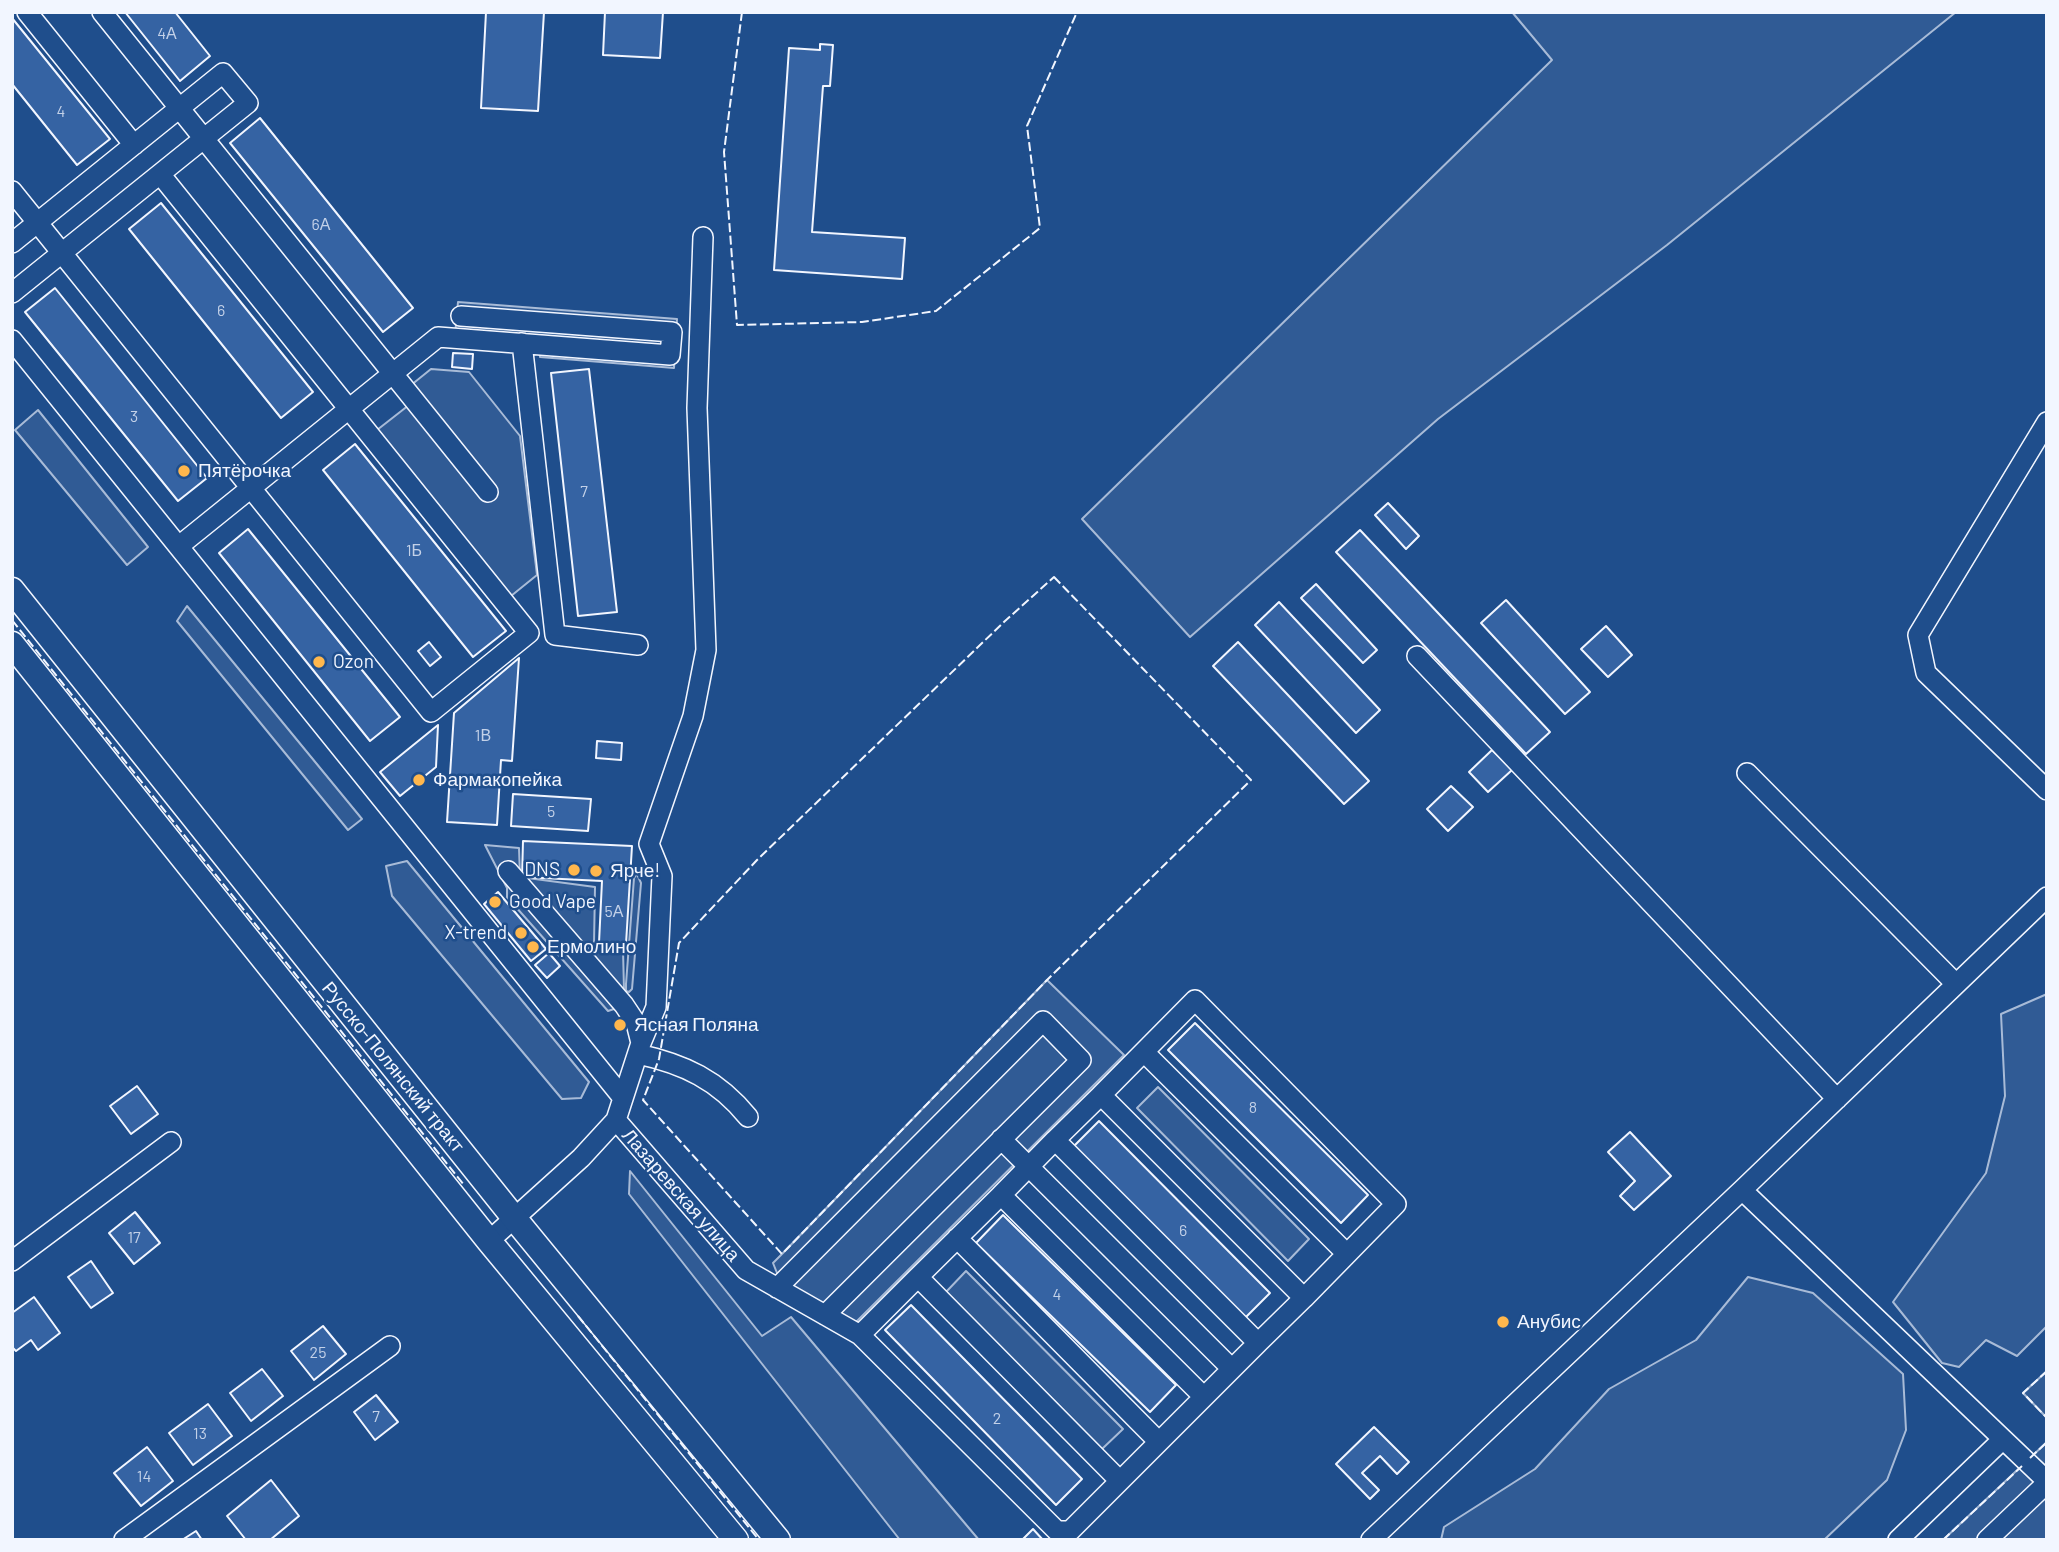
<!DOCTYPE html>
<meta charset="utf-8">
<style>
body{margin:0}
#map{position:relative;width:2059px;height:1552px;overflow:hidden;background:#1f4e8c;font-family:Barlow,sans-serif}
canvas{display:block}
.frame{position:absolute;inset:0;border:14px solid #f2f6ff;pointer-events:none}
</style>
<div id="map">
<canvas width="2059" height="1552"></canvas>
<div class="frame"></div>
</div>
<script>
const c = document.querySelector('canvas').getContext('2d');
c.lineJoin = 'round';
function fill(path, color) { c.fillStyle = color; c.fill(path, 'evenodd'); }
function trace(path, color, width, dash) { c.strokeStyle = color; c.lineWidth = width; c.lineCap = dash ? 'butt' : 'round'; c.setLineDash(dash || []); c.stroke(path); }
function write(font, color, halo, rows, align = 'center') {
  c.font = font + ' Barlow,sans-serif'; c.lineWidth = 5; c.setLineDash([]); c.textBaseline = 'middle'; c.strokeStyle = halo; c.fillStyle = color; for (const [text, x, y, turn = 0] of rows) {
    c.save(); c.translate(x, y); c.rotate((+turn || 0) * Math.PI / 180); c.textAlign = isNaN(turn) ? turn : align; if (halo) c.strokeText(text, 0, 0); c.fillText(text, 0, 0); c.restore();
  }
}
const built = new Path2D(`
 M1512,12H1956L1667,245L1438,419L1190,637L1082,519L1552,60Z
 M458,302L677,319L674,368L540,357L541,342L455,335Z
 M431,369L469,372L520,436L537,575L511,596L377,430L409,405L400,394Z
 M38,410L148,547L127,565L15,430Z
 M187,606L362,819L348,830L177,621Z
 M485,845L519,848L520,877L595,887L594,944L623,949L624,990L617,1008L608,1011L507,897V888Z
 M407,861L589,1082L581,1098L562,1099L392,896L386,866Z
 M637,874L641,883L632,989L629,992L626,991V984L634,878Z
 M1047,980L1124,1055L855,1323L779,1278L773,1263L782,1254Z
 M2047,994V1326L2017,1356L1986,1340L1959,1367L1942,1363L1893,1302L1986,1173L2005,1096L2001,1014Z
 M1158,1087L1309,1239L1288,1261L1137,1108Z
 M630,1171L762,1336L791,1317L979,1540H900L629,1194Z
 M966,1271L1123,1429L1102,1449L946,1292Z
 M1748,1277L1813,1293L1903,1374L1906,1430L1887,1480L1824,1540H1441L1444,1527L1535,1469L1609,1389L1696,1340Z
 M2047,1371V1418L2023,1393Z
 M2047,1442V1540H1943Z`);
fill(built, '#305b95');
trace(built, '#a8bbd7', 2);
const building = new Path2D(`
 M125,12H175L210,56L180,81Z
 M486,12H544L538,111L481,108Z
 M605,12H663L660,58L603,55Z
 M12,18L110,139L77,165L12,84Z
 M820,44L833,45L830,86H823L812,232L905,238L902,279L774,270L789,48L820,50Z
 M260,118L413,308L383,332L230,143Z
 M161,203L313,392L281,418L129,229Z
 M55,288L207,478L178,501L25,312Z
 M453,353L473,354L472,369L452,367Z
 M589,369L617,612L578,616L551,373Z
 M355,444L506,631L473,657L323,470Z
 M1388,503L1419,536L1406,549L1375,515Z
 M248,529L400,717L370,741L219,553Z
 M1360,530L1550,732L1526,754L1336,552Z
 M1316,584L1377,650L1363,663L1301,598Z
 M1506,600L1590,692L1565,714L1481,623Z
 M1279,602L1380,710L1356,733L1255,625Z
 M1606,626L1632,655L1608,677L1581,649Z
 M429,642L441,657L430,666L418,651Z
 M1238,642L1369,781L1344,804L1213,666Z
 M519,658L512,761L501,760L497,825L447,822L454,713Z
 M438,725L436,767L400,796L380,772Z
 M597,741L622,743L621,760L596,758Z
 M1492,750L1512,770L1488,792L1469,772Z
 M1451,786L1473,807L1448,831L1427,809Z
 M513,794L591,799L588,831L511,826Z
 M523,841L632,846L626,944L599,943L602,881L522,877Z
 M498,892L546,949L531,961L484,904Z
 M549,953L560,966L547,978L535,965Z
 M1195,1023L1368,1195L1341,1223L1168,1050Z
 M137,1086L158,1114L131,1134L110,1106Z
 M1099,1121L1270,1293L1244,1319L1073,1147Z
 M1630,1132L1671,1176L1634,1210L1620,1196L1635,1181L1608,1152Z
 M135,1212L160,1243L134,1264L109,1233Z
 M1003,1215L1176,1385L1150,1412L976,1243Z
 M91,1261L113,1293L91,1308L68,1277Z
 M34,1297L60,1333L38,1350L31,1340L16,1351L12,1347V1313Z
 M911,1305L1082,1479L1056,1505L885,1330Z
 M323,1326L346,1354L314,1380L291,1351Z
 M262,1369L283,1396L251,1421L230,1393Z
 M376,1395L398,1422L375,1440L354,1412Z
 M208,1404L232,1436L193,1465L169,1433Z
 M1374,1427L1409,1462L1397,1474L1380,1456L1362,1473L1379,1490L1370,1499L1336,1464Z
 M147,1447L173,1481L141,1506L114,1473Z
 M271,1480L299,1516L270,1540H246L227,1516Z
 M1033,1529L1043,1540H1022Z
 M196,1531L202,1540H182Z`);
fill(building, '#3563a3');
trace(building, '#f2f6ff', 2);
const minor = new Path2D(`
 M27,12L134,145
 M102,12L488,492
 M12,191L431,712L529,633L160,174
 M12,243L223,73L248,103L12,293
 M12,340L623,1098
 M522,343L555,635L638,645
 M2047,422L1918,635L1926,673L2047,790
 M179,546L438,337L670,355L672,332L461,316
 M1417,656L1837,1099
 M1747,773L1956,984
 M508,871L624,1005L636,1023L641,1043
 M1144,1052L1347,1254
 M638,1054C684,1064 718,1080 748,1117
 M1101,1095L1195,1000L1396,1204L1304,1298
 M616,1120L746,1270L860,1335L918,1277L1120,1481
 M1001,1139L1232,1369
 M1055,1140L1101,1095L1304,1298L1258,1343
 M1742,1190L2047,1481
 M1001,1195L1055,1140L1258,1343L1204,1397
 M957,1238L1159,1442
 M489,1241L581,1158L616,1120L641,1043L656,1007L662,876L649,844L693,716L706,650L697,408L703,237
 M12,1261L171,1142
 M777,1288L1043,1021L1081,1060L825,1315
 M860,1335L1057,1531H1070L1204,1397L1001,1195L918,1277
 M124,1540L390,1346
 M1371,1540L1742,1190L2047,897
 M1898,1540L2002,1440
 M1987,1540L2047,1483`);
const major = new Path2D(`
 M12,590L515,1219L778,1540
 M12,644L489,1241L736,1540`);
trace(minor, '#f2f6ff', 22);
trace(major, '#f2f6ff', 27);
trace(minor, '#1f4e8c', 19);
trace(major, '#1f4e8c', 24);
trace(new Path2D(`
 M742,12L724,152L737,325L862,322L936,311L1040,228L1027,126L1077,12
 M1054,577L1251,780L1047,980L782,1254L643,1100L659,1059L679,943L757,860L1005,621Z
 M12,620L464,1185
 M578,1316L759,1540
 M2047,1371L2023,1393L2047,1418
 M2030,1458L2047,1442
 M1943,1540L2022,1466`), '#f2f6ff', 2, [9, 3.5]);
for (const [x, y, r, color] of [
 [184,471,7,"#ffb74d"],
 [319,662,7,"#ffb74d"],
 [419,780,7,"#ffb74d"],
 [574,870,7,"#ffb74d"],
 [596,871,7,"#ffb74d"],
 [495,902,7,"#ffb74d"],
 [521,933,7,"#ffb74d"],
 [533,947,7,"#ffb74d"],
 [620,1025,7,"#ffb74d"],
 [1503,1322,7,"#ffb74d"]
]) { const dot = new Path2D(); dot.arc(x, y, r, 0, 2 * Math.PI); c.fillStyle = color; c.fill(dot); trace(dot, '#1f4e8c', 2.5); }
write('16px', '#c3d1e8', null, [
 ["4А",167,34],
 ["4",61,112],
 ["6А",321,225],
 ["6",221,311],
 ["3",134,417],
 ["7",584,492],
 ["1Б",414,551],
 ["1В",483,736],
 ["5",551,812],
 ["5А",614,912],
 ["8",1253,1108],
 ["6",1183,1231],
 ["17",134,1238],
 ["4",1057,1295],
 ["25",318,1353],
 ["7",376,1417],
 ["2",997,1419],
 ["13",200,1434],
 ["14",144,1477]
]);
write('19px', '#f2f6ff', '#1f4e8c', [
 ["Пятёрочка",198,471],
 ["Ozon",333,662],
 ["Фармакопейка",433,780],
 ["DNS",560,870,"right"],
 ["Ярче!",610,871],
 ["Good Vape",509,902],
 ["X-trend",507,933,"right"],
 ["Ермолино",547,947],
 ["Ясная Поляна",634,1025],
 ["Анубис",1517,1322]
], 'left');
write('19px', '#f2f6ff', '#1f4e8c', [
 ["Русско-Полянский тракт",393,1067,51],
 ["Лазаревская улица",681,1195,49]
]);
</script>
